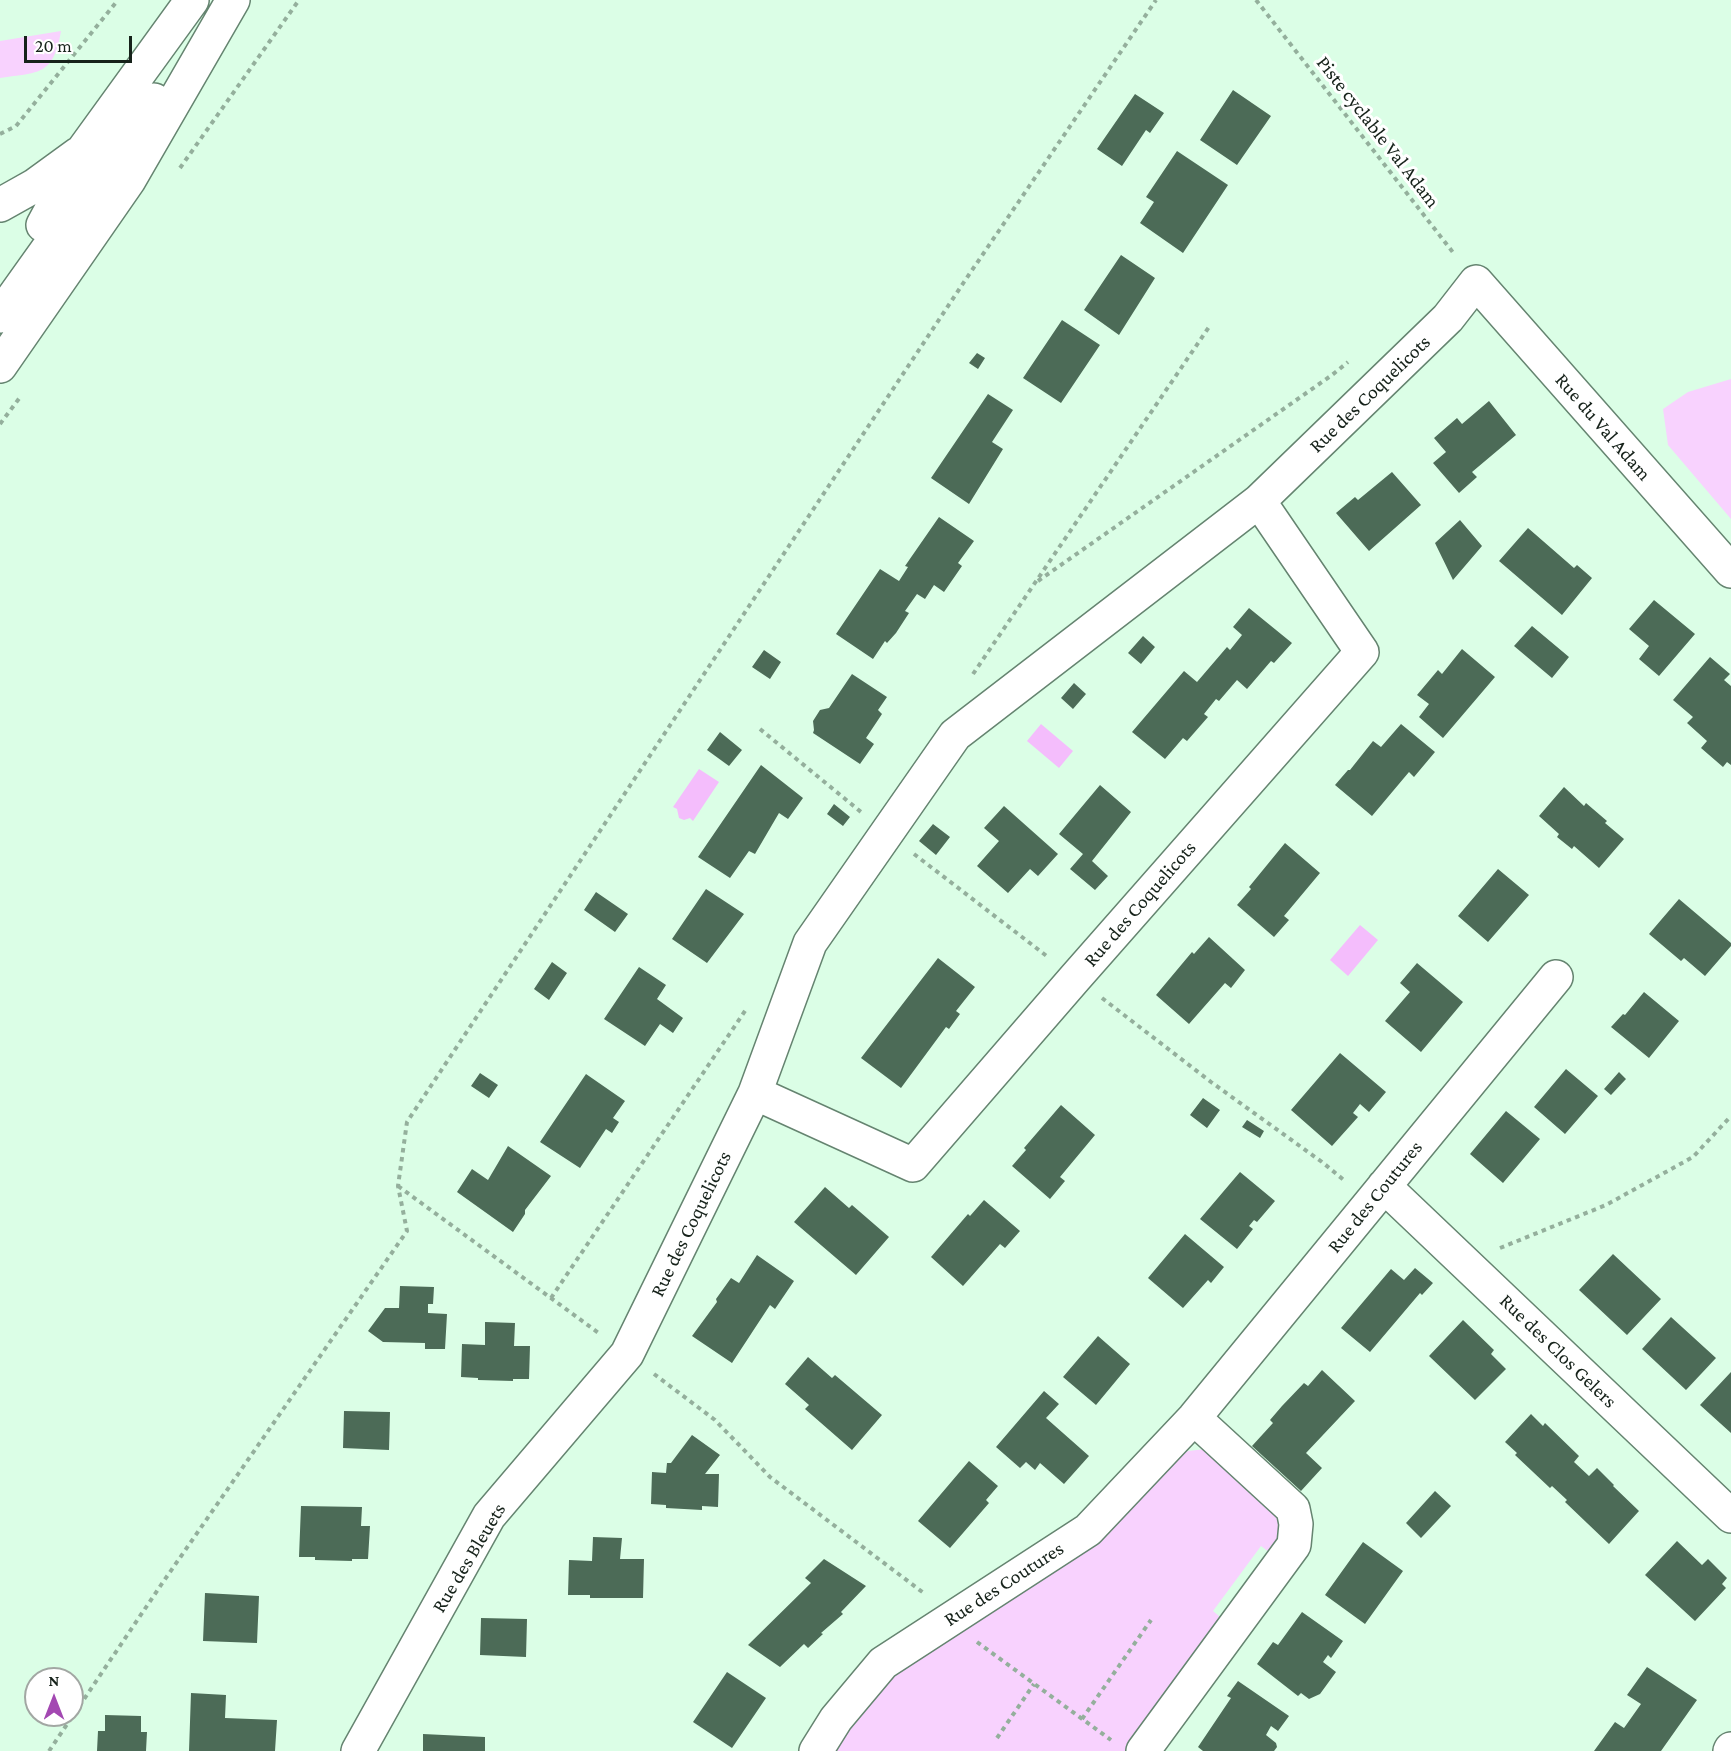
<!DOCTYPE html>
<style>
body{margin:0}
#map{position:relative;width:1731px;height:1751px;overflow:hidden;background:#dbfee6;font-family:"Crimson Pro",serif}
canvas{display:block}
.north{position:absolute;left:24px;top:1667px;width:60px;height:60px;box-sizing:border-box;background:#fff;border:2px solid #a2a7a3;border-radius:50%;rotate:0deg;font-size:16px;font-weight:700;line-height:24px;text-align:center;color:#16221a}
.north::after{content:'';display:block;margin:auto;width:21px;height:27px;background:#a348b2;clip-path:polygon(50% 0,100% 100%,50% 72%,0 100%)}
.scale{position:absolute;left:24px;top:36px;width:108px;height:27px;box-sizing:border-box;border:3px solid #16221a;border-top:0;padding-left:8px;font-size:18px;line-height:21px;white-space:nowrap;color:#16221a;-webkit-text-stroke:4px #fff;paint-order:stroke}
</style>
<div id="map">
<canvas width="1731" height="1751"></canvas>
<div class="north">N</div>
<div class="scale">20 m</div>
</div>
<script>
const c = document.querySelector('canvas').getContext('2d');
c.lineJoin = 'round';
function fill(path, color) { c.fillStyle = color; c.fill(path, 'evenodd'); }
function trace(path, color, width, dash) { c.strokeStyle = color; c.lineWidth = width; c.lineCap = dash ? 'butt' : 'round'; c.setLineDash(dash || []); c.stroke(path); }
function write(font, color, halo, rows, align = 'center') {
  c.font = font + ' "Crimson Pro",serif'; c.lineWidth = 6; c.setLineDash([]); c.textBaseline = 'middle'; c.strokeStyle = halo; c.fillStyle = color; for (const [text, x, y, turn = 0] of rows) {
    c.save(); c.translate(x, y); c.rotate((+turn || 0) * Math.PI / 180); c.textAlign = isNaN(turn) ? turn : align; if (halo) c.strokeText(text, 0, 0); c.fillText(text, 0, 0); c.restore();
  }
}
fill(new Path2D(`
 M61,31C53,76 40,72 0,78V41Z
 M1731,379V519L1668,445L1663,409L1688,392Z
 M1206,1449L1273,1502L1284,1529L1273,1555L1261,1546L1213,1611L1225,1621L1131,1751H833L873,1695L920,1654L1188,1451Z`), '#f8d2fe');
fill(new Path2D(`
 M1041,724L1073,751L1059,768L1027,741Z
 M699,769L719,782L693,821L690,818L684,820L679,818L677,809L673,807Z
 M1360,925L1378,940L1348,976L1330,960Z`), '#f4bdfc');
fill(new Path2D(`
 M1233,90L1271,116L1237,165L1200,140Z
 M1135,94L1164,113L1150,133L1146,130L1122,166L1097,149Z
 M1177,151L1228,185L1183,253L1140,223L1154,202L1146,197Z
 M1121,255L1155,278L1119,335L1084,310Z
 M1062,320L1100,345L1061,403L1023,378Z
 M977,353L985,358L978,369L969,363Z
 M988,394L1013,410L992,442L1003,449L969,504L931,478Z
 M1489,401L1516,435L1472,472L1477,477L1459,493L1433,463L1446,452L1434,438L1457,418L1462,424Z
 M1392,472L1421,505L1369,551L1336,513L1355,497L1358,500Z
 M939,517L974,541L958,563L962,566L944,592L934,585L925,599L917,594L905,611L909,613L896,633L887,643L885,641L873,659L836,634L880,569L899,581L908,567L905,566Z
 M1460,520L1482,546L1453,580L1435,543Z
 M1528,528L1574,568L1577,565L1592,578L1562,615L1499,561Z
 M1654,600L1695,634L1659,676L1639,659L1649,646L1629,629Z
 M1249,608L1292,643L1274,663L1271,661L1247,689L1237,680L1219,701L1216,699L1204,714L1208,717L1187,741L1183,738L1165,759L1132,732L1184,671L1197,682L1227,647L1230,650L1242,635L1233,627Z
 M1532,626L1569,657L1552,678L1514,646Z
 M1143,636L1155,647L1141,664L1128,653Z
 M1462,649L1495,677L1443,738L1419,717L1429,704L1417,695L1438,670L1442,674Z
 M764,650L781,662L770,679L752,667Z
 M1710,657L1730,674L1724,680L1731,686V765L1727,762L1723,767L1701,748L1707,741L1687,723L1693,717L1673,700Z
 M852,674L887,697L878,710L882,714L866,738L874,744L860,764L813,733L814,730L813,721L820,710L829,708Z
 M1074,683L1086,694L1073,709L1061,698Z
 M1401,724L1435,752L1414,777L1409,772L1372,816L1335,785L1348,770H1350L1373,741L1381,747Z
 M720,732L742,750L729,766L707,750Z
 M761,765L803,798L788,819L779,813L755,854L749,851L730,878L698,857Z
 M1100,785L1131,812L1092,861L1108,876L1095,890L1070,869L1083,854L1059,834Z
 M1564,787L1584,806L1586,803L1607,821L1605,823L1624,839L1599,868L1574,846L1572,849L1557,837L1559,834L1539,816Z
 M834,804L850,817L843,826L827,814Z
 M1004,806L1058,854L1038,876L1030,869L1008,893L977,866L999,841L984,828Z
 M933,824L950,837L936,855L919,841Z
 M1285,843L1320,873L1284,916L1289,920L1274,937L1237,905L1251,889L1249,887Z
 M1498,869L1529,895L1488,942L1458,916Z
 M706,889L744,914L707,963L672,939Z
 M596,892L628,914L615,932L584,910Z
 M1679,899L1731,943V946L1705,976L1684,958L1681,961L1649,934Z
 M1209,937L1245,970L1231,988L1225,983L1189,1024L1156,995L1192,952L1194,954Z
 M938,958L975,987L956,1011L960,1014L949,1029L946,1027L901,1088L861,1058Z
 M552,962L567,973L549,1000L534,989Z
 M1417,963L1463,1002L1421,1052L1385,1021L1410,992L1400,983Z
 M639,967L666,985L657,999L683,1018L673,1033L660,1024L645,1046L604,1019Z
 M1644,992L1679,1021L1649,1058L1611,1027L1623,1014L1625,1015Z
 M1340,1053L1386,1092L1369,1112L1360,1104L1353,1113L1358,1117L1332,1146L1291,1110Z
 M1566,1069L1598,1096L1565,1134L1534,1107Z
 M1619,1072L1626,1079L1611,1095L1604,1089Z
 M480,1073L498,1085L489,1098L471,1086Z
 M586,1074L625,1101L613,1118L619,1122L612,1133L606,1129L580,1168L540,1142Z
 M1203,1098L1220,1110L1207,1128L1190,1115Z
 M1061,1105L1095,1135L1060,1177L1065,1181L1050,1199L1012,1166L1026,1150L1024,1148Z
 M1506,1111L1540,1139L1503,1183L1470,1154Z
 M1247,1120L1264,1131L1260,1138L1242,1127Z
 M508,1146L551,1176L525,1210V1214L513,1232L457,1192L472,1169L488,1180Z
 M1240,1172L1275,1201L1257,1222L1254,1220L1249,1226L1253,1229L1237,1249L1200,1219Z
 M825,1187L849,1208L852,1205L889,1237L856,1275L794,1222Z
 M984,1200L1020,1231L1005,1248L1000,1244L963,1286L931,1257L968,1214L970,1216Z
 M1185,1234L1224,1267L1211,1283L1208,1280L1183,1308L1148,1278Z
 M1613,1254L1661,1299L1627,1335L1579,1290Z
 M757,1255L794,1281L775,1309L770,1305L732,1363L692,1336L717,1302L716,1299L731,1278L739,1283Z
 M1415,1268L1433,1283L1422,1295L1420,1293L1370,1352L1341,1328L1391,1269L1404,1280Z
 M400,1286L434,1287L433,1304H428V1313L447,1314L445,1349H425V1343L383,1342L368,1331L385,1308H399Z
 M1671,1317L1716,1358L1686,1390L1642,1349Z
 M1463,1320L1494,1350L1491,1354L1506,1369L1475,1400L1429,1356Z
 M485,1322L515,1323L514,1346H530L529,1379H513V1381L478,1380V1378L461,1377L462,1344L485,1345Z
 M1098,1336L1130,1364L1096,1405L1063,1377Z
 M808,1357L832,1378L835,1375L882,1415L852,1450L805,1409L809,1405L785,1384Z
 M1322,1370L1355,1401L1306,1453L1322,1468L1301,1491L1252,1446L1273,1423L1270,1420L1282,1406L1304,1383L1308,1386Z
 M1731,1372V1433L1700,1405Z
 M1044,1391L1059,1404L1046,1418L1089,1456L1064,1484L1040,1463L1035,1470L1026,1462L1020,1468L996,1447Z
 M344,1411L390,1412L389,1450L343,1448Z
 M1531,1414L1543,1426L1545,1423L1579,1456L1574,1462L1589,1476L1597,1468L1614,1485L1613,1486L1639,1511L1609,1544L1565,1502L1567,1500L1552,1486L1550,1488L1515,1455L1517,1453L1505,1442Z
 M692,1435L720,1455L705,1474H719L718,1507L702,1506V1510L666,1508V1505L651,1504L652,1472L666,1473L667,1463H671Z
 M969,1461L998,1486L986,1500L989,1503L950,1548L918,1521Z
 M1435,1491L1451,1506L1421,1538L1406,1523Z
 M301,1506L362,1507L361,1526H370L368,1559H352V1561L315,1560V1557H299Z
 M593,1537L622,1538L620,1559H644L643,1598H590V1595H568L569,1560L592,1561Z
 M1677,1541L1702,1565L1708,1559L1727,1578L1722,1584L1726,1588L1695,1621L1645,1575Z
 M1363,1542L1403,1571L1365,1624L1325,1595Z
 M824,1559L866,1586L841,1612L843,1614L821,1633L823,1634L808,1648L804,1644L780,1667L748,1645L811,1583L805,1578Z
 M205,1593L259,1596L257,1643L203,1641Z
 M1302,1612L1343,1641L1331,1658L1328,1655L1323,1662L1336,1672L1320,1694L1309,1699L1301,1693L1298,1696L1257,1664L1273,1642L1278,1645Z
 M481,1618L527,1619L526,1657L480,1655Z
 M1647,1667L1697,1700L1661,1751H1594L1615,1722L1624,1728L1641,1704L1627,1695Z
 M727,1672L766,1698L732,1748L693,1722Z
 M1238,1681L1289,1716L1278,1731L1271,1726L1266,1735L1276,1743L1277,1747L1274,1751H1203L1198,1747L1231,1698L1227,1696Z
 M191,1693L226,1695L225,1718L277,1720L275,1751H189Z
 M105,1715L141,1716V1732H147L146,1751H97L98,1731H105Z
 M423,1734L485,1737V1751H423Z`), '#4c6b57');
const minor = new Path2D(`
 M755,1093L913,1165L1075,978L1362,652L1259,501
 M1384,1186L1731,1516
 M358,1751L489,1516L627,1354L755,1093L810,943L955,735L1259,501L1448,318L1476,282L1731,571
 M816,1751L836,1719L883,1663L1088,1530L1194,1418L1556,977
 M1143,1751L1294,1545L1296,1524L1293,1509L1194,1418
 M1730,1751L1731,1749`);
const major = new Path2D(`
 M0,205L34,186L78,154
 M43,225L84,149L192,0
 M0,316L154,100
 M0,366L129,180L233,0`);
trace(minor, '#658470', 36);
trace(major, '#658470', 36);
trace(new Path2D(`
 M1256,0L1455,255
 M0,134L16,126L118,0
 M180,168L299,0
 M0,424L21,396
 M1038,581L1332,375L1348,362
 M973,674L1209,327
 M760,729L861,812
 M914,854L1048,957
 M1102,998L1211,1082L1322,1162L1345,1181
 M398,1186L600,1334
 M1500,1248L1606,1205L1693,1157L1731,1116
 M551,1298L747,1008
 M654,1374L715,1420L770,1477L925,1594
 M977,1642L1111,1740
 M1082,1719L1151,1620
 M997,1738L1034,1684
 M49,1751L161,1585L407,1231L398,1186L407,1122L964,282L1156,0`), '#94af9c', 4, [4.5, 4.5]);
trace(minor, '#fff', 33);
trace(major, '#fff', 33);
write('20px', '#16221a', '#fff', [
 ["Piste cyclable Val Adam",1378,132,52],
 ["Rue des Coquelicots",1370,394,-44],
 ["Rue du Val Adam",1603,427,49],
 ["Rue des Coquelicots",1140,904,-49],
 ["Rue des Coutures",1375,1197,-51],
 ["Rue des Coquelicots",691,1224,-64],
 ["Rue des Clos Gelers",1558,1351,44],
 ["Rue des Bleuets",469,1558,-59],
 ["Rue des Coutures",1004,1584,-33]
]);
</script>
